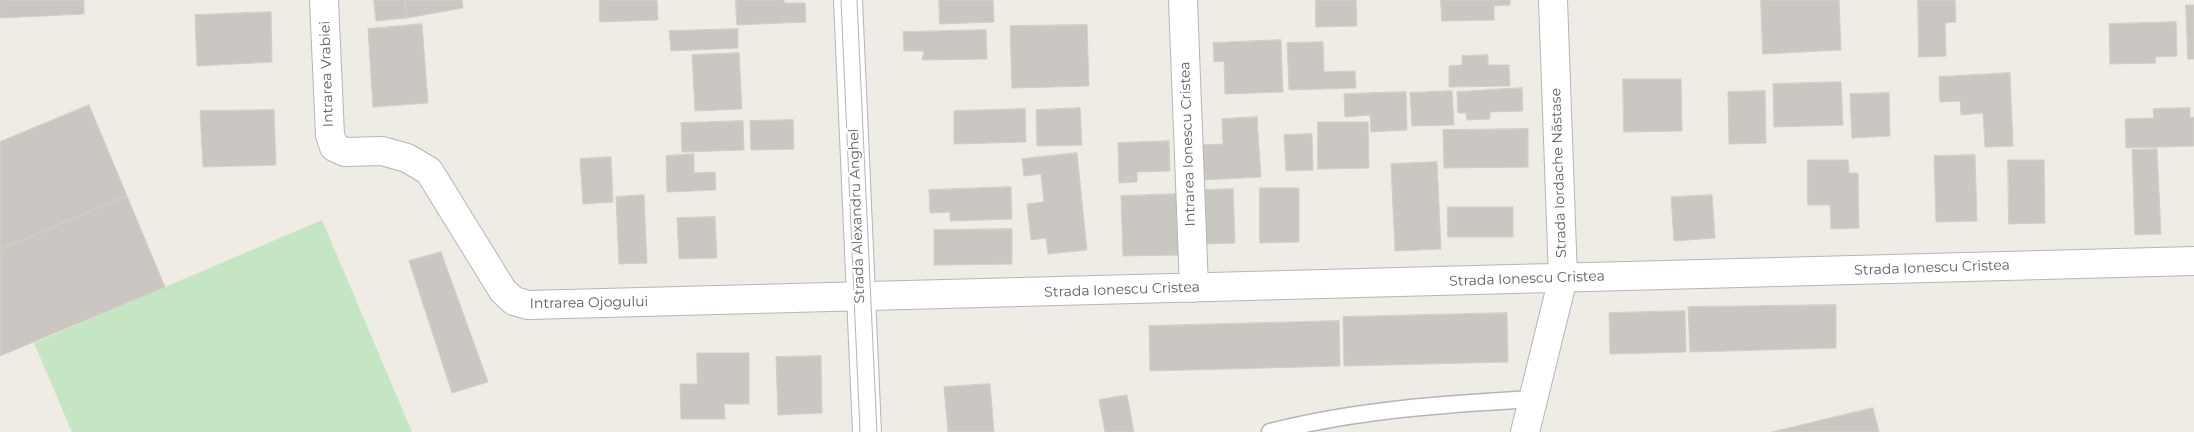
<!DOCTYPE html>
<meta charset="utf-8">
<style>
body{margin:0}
canvas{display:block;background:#efece5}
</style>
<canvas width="2194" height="432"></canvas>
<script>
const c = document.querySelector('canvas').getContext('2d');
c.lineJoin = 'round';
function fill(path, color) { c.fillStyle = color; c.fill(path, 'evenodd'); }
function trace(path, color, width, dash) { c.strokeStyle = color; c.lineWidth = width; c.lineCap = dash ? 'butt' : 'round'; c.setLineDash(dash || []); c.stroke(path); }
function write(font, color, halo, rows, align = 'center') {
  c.font = font + ' Montserrat,sans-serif'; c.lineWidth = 4.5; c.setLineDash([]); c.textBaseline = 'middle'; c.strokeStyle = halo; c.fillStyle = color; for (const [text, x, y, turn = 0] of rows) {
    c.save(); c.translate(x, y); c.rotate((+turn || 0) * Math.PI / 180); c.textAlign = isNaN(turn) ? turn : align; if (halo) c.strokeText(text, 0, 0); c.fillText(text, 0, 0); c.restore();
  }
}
fill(new Path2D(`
 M322,220L412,432H72L34,343Z`), '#c4e6c2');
const building = new Path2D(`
 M0,0H84V14L0,18Z
 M374,0H405L407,18L376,21Z
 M405,0H462L463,8L407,18Z
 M600,0H657L658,20L600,22Z
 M736,0H784V3H805L806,22L737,25Z
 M939,0H993L994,22L940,24Z
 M1316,0H1356L1357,26L1316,27Z
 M1441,0H1510V5L1494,6V20L1442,21Z
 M1761,0H1839L1841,50L1763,54Z
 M1918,0H1955L1956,22L1945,23L1946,56L1919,57Z
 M2186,5H2194V59H2188Z
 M271,12L272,62L197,66L195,15Z
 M2176,22L2177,56L2155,57L2156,63L2110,64L2109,24Z
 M422,24L428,103L373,107L368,29Z
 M1087,25L1089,86L1012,88L1010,26Z
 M738,29V48L671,51L669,31Z
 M986,30L987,59L922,60L924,51H904L903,32Z
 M1281,40L1283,92L1225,94L1224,61L1214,62L1213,43Z
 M1323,42L1324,72L1355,71L1356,88L1289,90L1287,43Z
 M739,53L742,109L695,111L692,55Z
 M1488,55V65H1509L1510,86L1449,87V66L1462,65V56Z
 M2010,73L2013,146L1985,147L1983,113L1961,115L1960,101L1940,102L1939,77Z
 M1623,79H1681L1682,131L1624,132Z
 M1841,82L1843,125L1774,127L1773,84Z
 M1522,88L1523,111L1490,112V119L1467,120L1466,113H1458L1457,92Z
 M1452,91L1454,125L1412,126L1410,93Z
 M1765,91L1766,143L1729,144L1728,92Z
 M1406,92L1407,130L1371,132L1370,115L1345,117L1344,94Z
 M1889,93L1890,136L1852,138L1850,94Z
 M89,105L127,196L0,250V142Z
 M1080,108L1082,145L1037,146L1036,110Z
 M2190,108V118L2194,117V146L2126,148L2125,119L2154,118L2153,109Z
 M1025,109L1026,142L954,144V111Z
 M274,110L276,165L203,167L200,111Z
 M1257,117L1261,177L1203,180L1201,145L1223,144L1222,119Z
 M793,120L794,149L751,150L750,121Z
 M743,121L744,150L682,152L681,123Z
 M1318,122H1368L1369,168L1318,169Z
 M1528,129V167L1444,168L1443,130Z
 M1312,134L1313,170L1286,171L1284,135Z
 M1169,141L1170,171L1137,172V182L1119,183L1118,143Z
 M2157,149L2161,234L2135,235L2132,150Z
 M1077,153L1087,250L1048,254L1046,238L1031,240L1027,204L1044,202L1041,174L1024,176L1022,159Z
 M694,154V173L715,172L716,190L667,192L666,156Z
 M1975,155L1977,221L1936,222L1934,156Z
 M611,157L613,202L583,204L580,159Z
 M1808,160H1848L1849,173H1858L1859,228L1831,229L1830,205H1808Z
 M2008,160H2044L2045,223L2009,224Z
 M1437,162L1441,249L1395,251L1391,164Z
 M1011,187L1012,219L950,221V212L930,213L929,190Z
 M1260,188H1299V242L1260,243Z
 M1233,189L1235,243L1206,244L1204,190Z
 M1178,194L1180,255L1123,256L1121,196Z
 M644,195L647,263L619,264L616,197Z
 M1712,195L1715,238L1674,241L1671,197Z
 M127,196L165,287L0,356V250Z
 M1448,207H1513V237H1448Z
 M715,217L717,258L679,259L677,218Z
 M1012,229V264L934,265V230Z
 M441,252L488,382L452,393L409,261Z
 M1836,305V348L1690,352L1688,307Z
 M1685,311L1686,352L1610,354L1609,313Z
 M1507,313L1508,362L1344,366L1343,317Z
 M1339,321L1340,366L1150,371L1149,326Z
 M697,353H749V404H724L725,419H681L680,384H697Z
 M821,356L822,413L778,415L776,357Z
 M990,384L994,432H948L944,387Z
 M1127,395L1134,432H1105L1099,400Z
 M1873,408L1879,432H1772Z`);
fill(building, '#cac7c2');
trace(building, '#d4cec3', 1);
const service = new Path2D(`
 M1270,432C1356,410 1444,404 1533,399`);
const minor = new Path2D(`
 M324,0L330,135L334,147L345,152L382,151L407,158L429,171L503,291L514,301L528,305L2194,261
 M1183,0L1194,288
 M1525,432L1563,278L1553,0`);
const secondary = new Path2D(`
 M848,0L867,432`);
trace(service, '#b2b6ba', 19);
trace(minor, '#b2b6ba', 30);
trace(secondary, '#b1b5ba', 30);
trace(service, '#fff', 16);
trace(minor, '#fff', 28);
trace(secondary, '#fff', 28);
trace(new Path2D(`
 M841,0L860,432
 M857,0L877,432`), '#b4b5b5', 1);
write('14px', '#5d6165', '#fff', [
 ["Intrarea Vrabiei",327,74,-92],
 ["Intrarea Ionescu Cristea",1188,144,-92],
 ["Strada Iordache Năstase",1559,173,-92],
 ["Strada Alexandru Anghel",857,216,-92],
 ["Strada Ionescu Cristea",1932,268,-2],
 ["Strada Ionescu Cristea",1527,279,-2],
 ["Strada Ionescu Cristea",1122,290,-2],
 ["Intrarea Ojogului",589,303,-1]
]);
</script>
